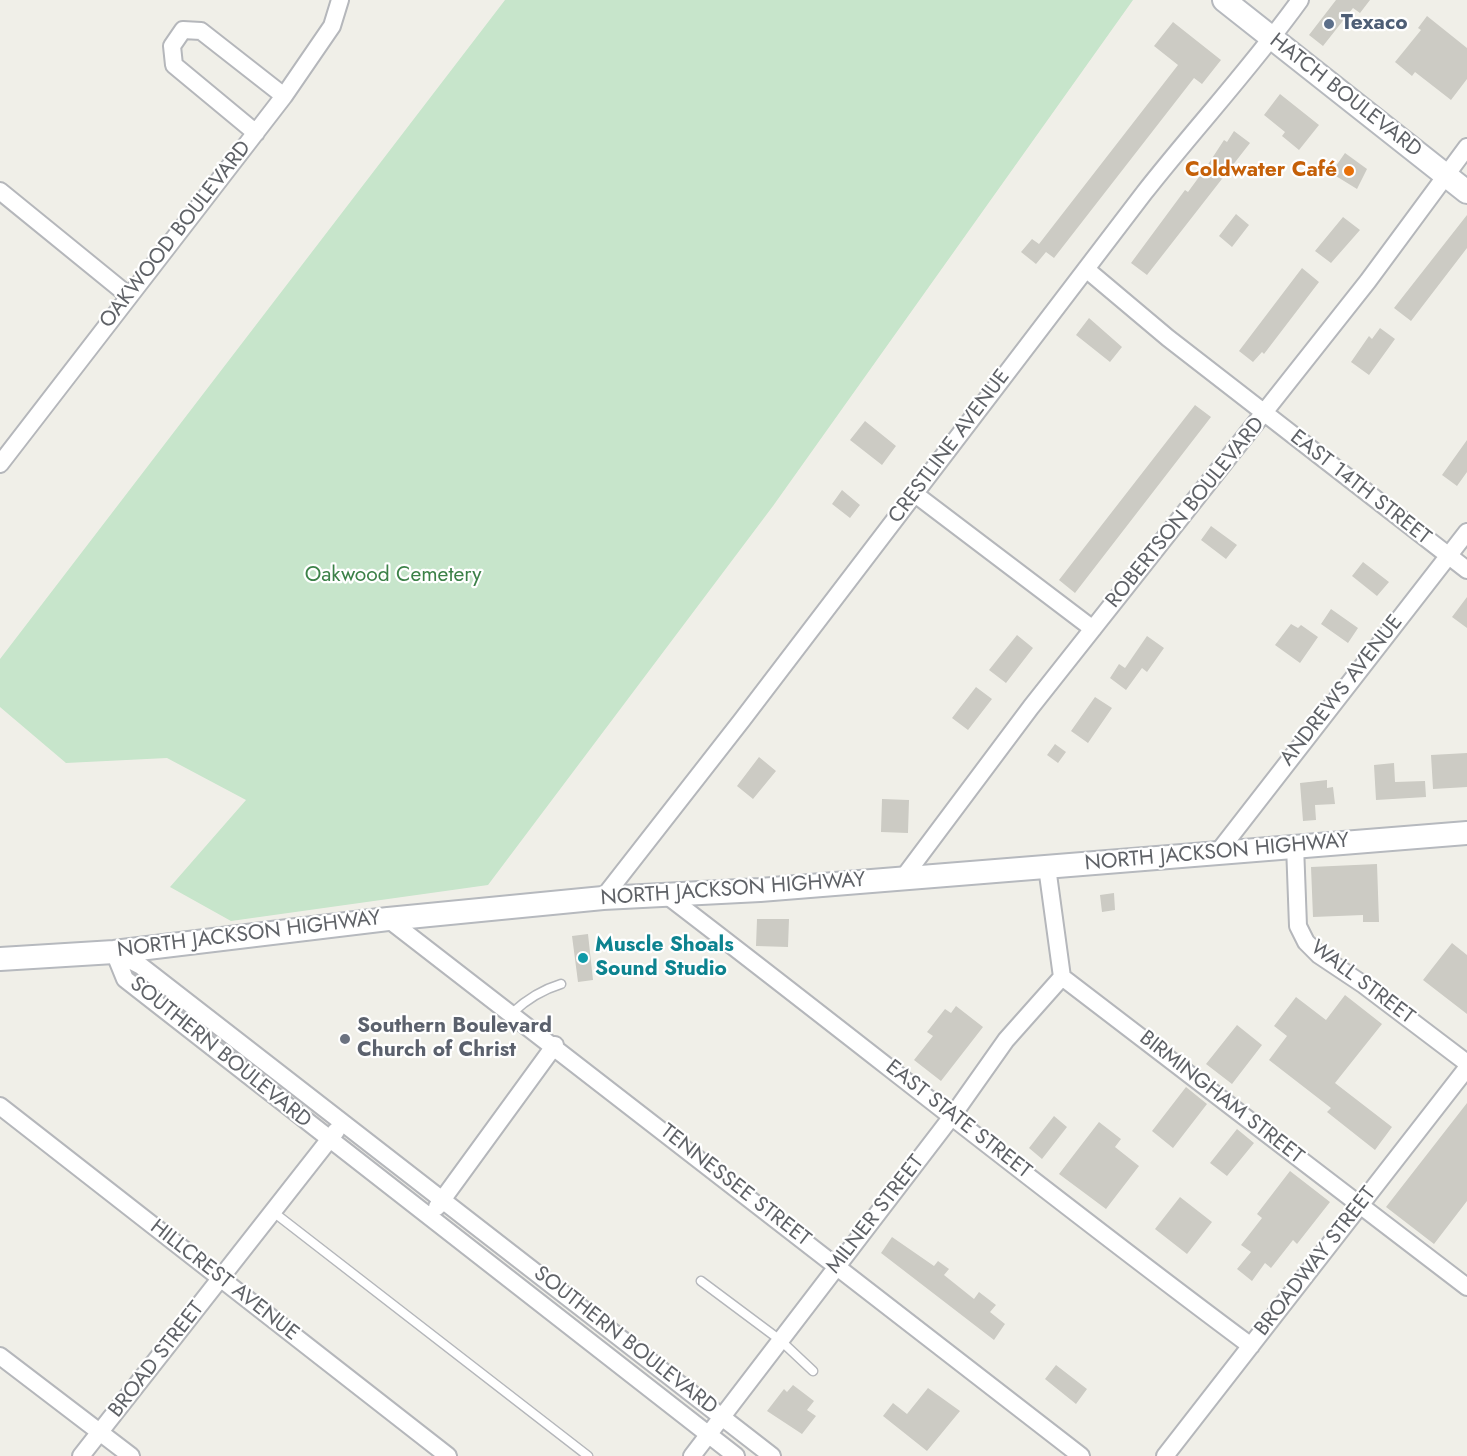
<!DOCTYPE html>
<meta charset="utf-8">
<style>
body{margin:0}
canvas{display:block;background:#f0efe8}
</style>
<canvas width="1467" height="1456"></canvas>
<script>
const c = document.querySelector('canvas').getContext('2d');
c.lineJoin = 'round';
function fill(path, color) { c.fillStyle = color; c.fill(path, 'evenodd'); }
function trace(path, color, width, dash) { c.strokeStyle = color; c.lineWidth = width; c.lineCap = dash ? 'butt' : 'round'; c.setLineDash(dash || []); c.stroke(path); }
function write(font, color, halo, rows, align = 'center') {
  c.font = font + ' Jost,sans-serif'; c.lineWidth = 4.5; c.setLineDash([]); c.textBaseline = 'middle'; c.strokeStyle = halo; c.fillStyle = color; for (const [text, x, y, turn = 0] of rows) {
    c.save(); c.translate(x, y); c.rotate((+turn || 0) * Math.PI / 180); c.textAlign = isNaN(turn) ? turn : align; if (halo) c.strokeText(text, 0, 0); c.fillText(text, 0, 0); c.restore();
  }
}
fill(new Path2D(`
 M505,0H1133L773,506L488,885L231,921L170,887L246,800L167,758L66,763L0,707V659Z`), '#c7e5cb');
fill(new Path2D(`
 M1336,0H1370L1360,13L1353,8L1323,46L1309,35Z
 M1427,16L1467,48V79L1451,100L1415,72L1412,76L1395,62L1421,30L1418,28Z
 M1173,22L1221,60L1202,84L1194,78L1054,258L1046,252L1036,264L1021,252L1032,239L1039,244L1178,65L1154,46Z
 M1280,94L1319,125L1299,150L1282,136L1285,132L1264,115Z
 M1234,131L1250,143L1147,275L1131,263L1185,190L1188,192L1207,166L1224,140L1227,142Z
 M1345,153L1367,169L1357,189L1331,173Z
 M1236,214L1249,225L1232,247L1219,236Z
 M1467,215V248L1411,321L1394,308Z
 M1343,217L1360,230L1331,263L1315,251Z
 M1302,268L1319,282L1264,354L1262,352L1253,362L1239,351Z
 M1089,318L1122,347L1110,362L1076,335Z
 M1380,328L1395,339L1369,375L1351,362L1369,336L1372,339Z
 M1195,405L1211,417L1075,593L1059,580Z
 M865,421L896,446L882,465L850,440Z
 M1467,440V472L1457,486L1442,475Z
 M842,490L860,505L850,518L832,504Z
 M1211,526L1237,545L1226,559L1201,540Z
 M1363,562L1389,582L1377,596L1352,576Z
 M1467,597V628L1452,617Z
 M1331,609L1358,628L1348,643L1321,624Z
 M1291,624L1298,628L1301,625L1318,637L1300,663L1275,645Z
 M1017,635L1033,648L1006,683L989,670Z
 M1147,636L1164,648L1147,672L1142,668L1126,690L1110,678L1119,664L1125,668Z
 M976,687L992,699L968,730L952,718Z
 M1095,697L1112,708L1088,743L1071,731Z
 M1055,744L1066,752L1058,763L1047,755Z
 M1467,753V787L1433,789L1431,755Z
 M759,757L776,771L753,799L737,786Z
 M1394,763L1395,782L1425,781L1426,797L1376,800L1374,765Z
 M1327,780V788L1333,787L1335,804L1315,805L1316,820L1303,821L1300,783Z
 M882,799L909,800L908,833L881,832Z
 M1377,864L1379,922H1363V915L1313,917L1311,867Z
 M1114,893L1115,910L1102,912L1100,895Z
 M757,919H789L788,947L756,946Z
 M588,934L593,980L578,982L572,936Z
 M1452,943L1467,955V1014L1423,980Z
 M1345,995L1382,1024L1335,1083L1392,1127L1375,1150L1327,1112L1331,1108L1269,1060L1287,1036L1274,1026L1296,997L1326,1020Z
 M956,1006L983,1027L941,1081L914,1060L933,1036L927,1032L945,1009L951,1013Z
 M1237,1025L1262,1045L1232,1084L1206,1064Z
 M1186,1087L1207,1104L1173,1148L1152,1131Z
 M1467,1103V1201L1434,1244L1386,1207Z
 M1054,1116L1067,1127L1042,1159L1029,1148Z
 M1099,1122L1121,1139L1115,1147L1139,1166L1106,1209L1059,1174Z
 M1237,1129L1254,1143L1227,1176L1210,1163Z
 M1290,1171L1330,1202L1297,1244L1293,1240L1271,1268L1265,1263L1252,1281L1237,1269L1251,1252L1241,1245L1262,1218L1257,1214Z
 M1180,1197L1212,1222L1187,1254L1155,1229Z
 M892,1237L934,1266L938,1261L949,1269L944,1275L974,1299L979,1292L996,1305L990,1312L1005,1324L994,1340L881,1253Z
 M1056,1365L1087,1389L1076,1404L1045,1379Z
 M793,1385L814,1401L807,1410L816,1416L802,1434L767,1411L784,1389L787,1392Z
 M928,1388L960,1411L927,1451L883,1416L893,1403L907,1414Z`), '#cccbc4');
const service = new Path2D(`
 M512,1013C527,999 541,990 561,984
 M272,1211L588,1456
 M701,1281L780,1340L813,1371`);
const minor = new Path2D(`
 M256,133L174,65L172,46L183,30L201,31L284,96
 M0,191L129,296
 M1086,269L1168,338L1467,570
 M0,464L284,96L332,26L340,0
 M915,494L1093,629
 M1295,845L1298,926L1306,942L1319,955L1364,985L1467,1063
 M1219,851L1467,532
 M1047,867L1062,977L1467,1287
 M903,878L1031,707L1368,281L1467,147
 M665,894C861,1044 1053,1199 1251,1346
 M603,898L742,720L1144,193C1195,128 1252,67 1300,0
 M388,919L1081,1456
 M114,952L141,966L772,1456
 M114,952L125,979L736,1456
 M0,1106L448,1456
 M437,1207L555,1045
 M0,1356L131,1456
 M81,1456L336,1131
 M692,1456L953,1115L1006,1040L1062,977
 M1165,1456L1467,1068`);
const secondary = new Path2D(`
 M1224,0L1467,192
 M0,959L114,952L388,919L603,898L760,890L1467,833`);
trace(service, '#b5b7bb', 11);
trace(minor, '#b5b7bb', 20);
trace(secondary, '#b6b9be', 26);
trace(service, '#fff', 8);
trace(minor, '#fff', 16);
trace(secondary, '#fff', 22);
for (const [x, y, r, color] of [
 [1329,24,6,"#5c6f8a"],
 [1349,171,6,"#e8710a"],
 [583,958,6,"#0f9aa8"],
 [345,1039,6,"#6b7280"]
]) { const dot = new Path2D(); dot.arc(x, y, r, 0, 2 * Math.PI); c.fillStyle = color; c.fill(dot); trace(dot, '#fff', 2); }
write('bold 21px', '#4e5e75', '#fff', [
 ["Texaco",1341,24]
], 'left');
write('21px', '#5f6267', '#fff', [
 ["HATCH BOULEVARD",1345,96,38],
 ["OAKWOOD BOULEVARD",176,235,-52],
 ["CRESTLINE AVENUE",950,447,-53],
 ["EAST 14TH STREET",1360,488,38],
 ["ROBERTSON BOULEVARD",1186,513,-51],
 ["ANDREWS AVENUE",1342,691,-52],
 ["NORTH JACKSON HIGHWAY",1217,853,-5],
 ["NORTH JACKSON HIGHWAY",733,890,-4],
 ["NORTH JACKSON HIGHWAY",249,935,-7],
 ["WALL STREET",1362,983,37],
 ["SOUTHERN BOULEVARD",220,1053,39],
 ["BIRMINGHAM STREET",1221,1098,38],
 ["EAST STATE STREET",958,1120,38],
 ["TENNESSEE STREET",735,1186,38],
 ["MILNER STREET",876,1215,-52],
 ["BROADWAY STREET",1316,1262,-52],
 ["HILLCREST AVENUE",224,1281,38],
 ["SOUTHERN BOULEVARD",625,1341,38],
 ["BROAD STREET",157,1360,-52]
]);
write('bold 21px', '#c56008', '#fff', [
 ["Coldwater Café",1337,171]
], 'right');
write('21px', '#3c8148', '#fff', [
 ["Oakwood Cemetery",393,576]
]);
write('bold 21px', '#0d838f', '#fff', [
 ["Muscle Shoals",595,946],
 ["Sound Studio",595,970]
], 'left');
write('bold 21px', '#5b616d', '#fff', [
 ["Southern Boulevard",357,1027],
 ["Church of Christ",357,1051]
], 'left');
</script>
